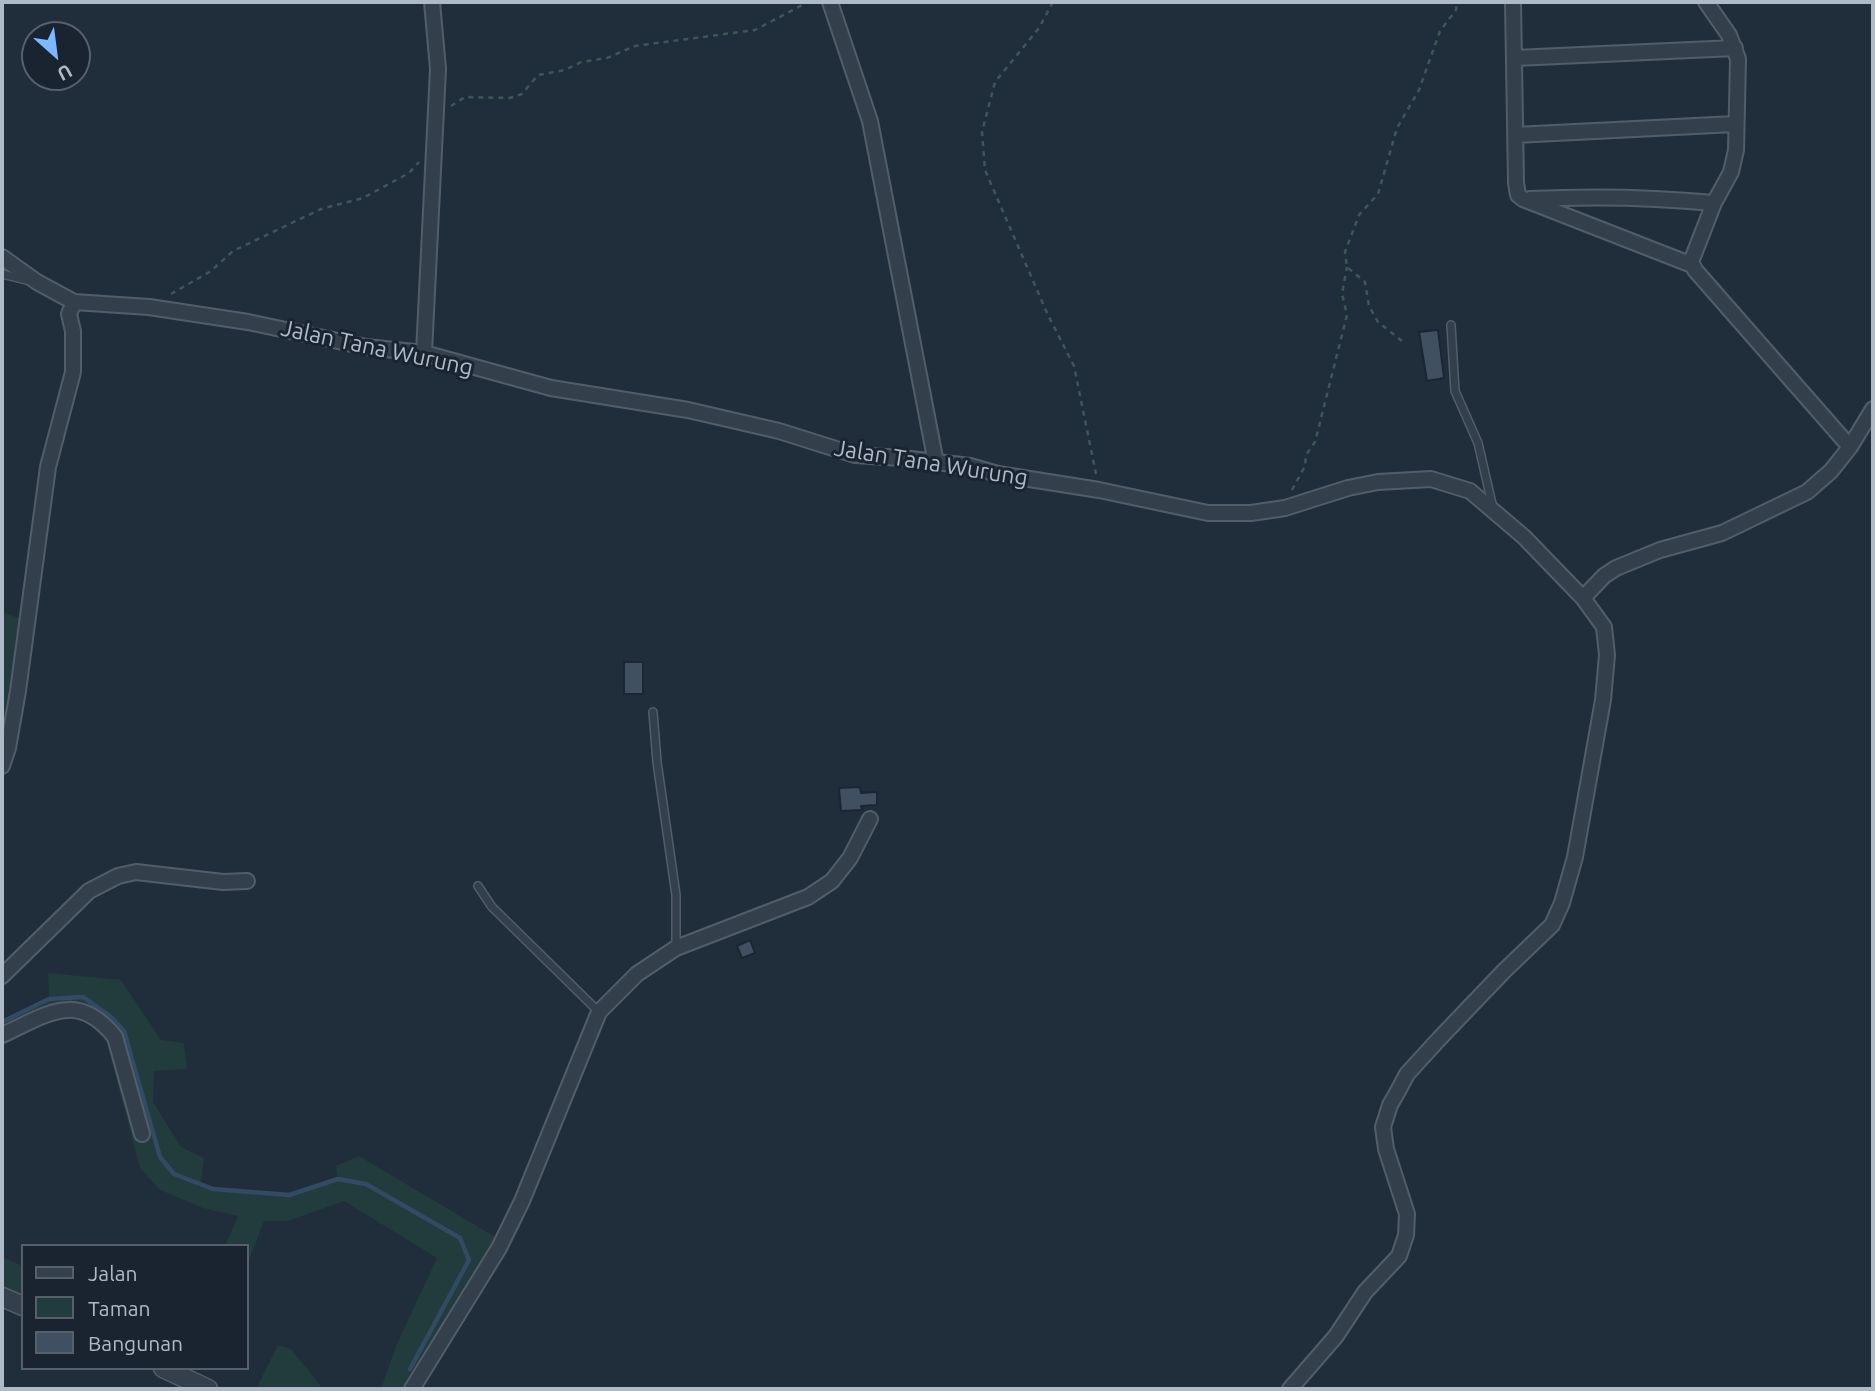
<!DOCTYPE html>
<style>
body{margin:0}
#map{position:relative;width:1875px;height:1391px;overflow:hidden;background:#202e3c;font-family:Ubuntu,sans-serif}
canvas{display:block}
.frame{position:absolute;inset:0;border:4px solid #afbac8;pointer-events:none}
.legend{position:absolute;left:21px;top:1244px;width:228px;height:126px;box-sizing:border-box;background:#1a2431;border:2px solid #56606d;margin:0;padding:9px 12px;list-style:none;font-size:21px;color:#afbac8}
.legend li{display:flex;align-items:center;gap:14px;height:35px}
.legend b{width:35px;border:2px solid #56606d}
.north{position:absolute;left:21px;top:21px;width:70px;height:70px;box-sizing:border-box;background:#1a2431;border:2px solid #56606d;border-radius:50%;rotate:152deg;font-size:19px;font-weight:700;line-height:28px;text-align:center;color:#afbac8}
.north::after{content:'';display:block;margin:auto;width:24px;height:32px;background:#7db7ff;clip-path:polygon(50% 0,100% 100%,50% 72%,0 100%)}
</style>
<div id="map">
<canvas width="1875" height="1391"></canvas>
<div class="frame"></div>
<ul class="legend">
<li><b style="height:9px;background:#343f4c"></b>Jalan</li>
<li><b style="height:19px;background:#223b3d"></b>Taman</li>
<li><b style="height:19px;background:#415060"></b>Bangunan</li>
</ul>
<div class="north">U</div>
</div>
<script>
const c = document.querySelector('canvas').getContext('2d');
c.lineJoin = 'round';
function fill(path, color) { c.fillStyle = color; c.fill(path, 'evenodd'); }
function trace(path, color, width, dash) { c.strokeStyle = color; c.lineWidth = width; c.lineCap = dash ? 'butt' : 'round'; c.setLineDash(dash || []); c.stroke(path); }
function write(font, color, halo, rows, align = 'center') {
  c.font = font + ' Ubuntu,sans-serif'; c.lineWidth = 6; c.setLineDash([]); c.textBaseline = 'middle'; c.strokeStyle = halo; c.fillStyle = color; for (const [text, x, y, turn = 0] of rows) {
    c.save(); c.translate(x, y); c.rotate((+turn || 0) * Math.PI / 180); c.textAlign = isNaN(turn) ? turn : align; if (halo) c.strokeText(text, 0, 0); c.fillText(text, 0, 0); c.restore();
  }
}
fill(new Path2D(`
 M2,612L29,622L2,769Z
 M48,973L121,980L161,1040L184,1043L187,1069L154,1071L153,1102L181,1147L204,1158L201,1184L213,1189L289,1195L338,1179L336,1166L359,1156L497,1238L418,1389H381L396,1346L437,1258L344,1201L288,1221H264L247,1265V1246H225L238,1216L203,1208L160,1190L140,1168L107,1043C100,1034 87,1020 76,1019C51,1015 23,1036 2,1046V1022L49,999Z
 M2,1257L23,1266V1306L2,1297Z
 M278,1345L291,1349L323,1389H256Z`), '#223b3d');
trace(new Path2D(`
 M2,1022L49,999L83,997L111,1017L124,1031L160,1157L174,1174L213,1189L289,1195L338,1179L366,1184L460,1238L469,1260L410,1369`), '#334a65', 4.5);
const building = new Path2D(`
 M1438,330L1444,378L1427,381L1419,332Z
 M624,662H643V694H624Z
 M860,787L861,793L877,792V805L861,806L862,810L841,811L839,788Z
 M750,940L755,953L742,958L737,946Z`);
fill(building, '#415060');
trace(building, '#1c2633', 2);
const service = new Path2D(`
 M2,274L26,280
 M1451,325L1455,391L1478,443L1493,508
 M653,712L657,762L676,895V947
 M478,886L492,907L599,1012`);
const minor = new Path2D(`
 M830,2L870,121L936,463
 M1513,2L1516,183L1518,195L1523,199L1692,265
 M1706,2L1729,35L1738,59L1736,150L1731,172L1714,203L1691,262L1695,270L1850,447
 M1515,58L1735,48
 M1515,135L1735,124
 M1530,199C1592,196 1652,197 1714,203
 M2,257L37,282L74,302L69,314L73,331V372L48,467L18,691L8,748L2,766
 M74,302L149,307L248,322L366,347L424,353L551,388L688,410L779,431L855,455L902,458L970,466L998,474L1099,490L1208,513H1251L1285,508L1348,488L1378,482L1431,479L1470,491L1524,537L1583,598
 M424,353L438,69L432,2
 M2,976L89,891L118,876L136,872L223,882L247,881
 M2,1035C48,1014 77,990 115,1037L142,1134
 M412,1389L499,1248L522,1201L599,1012L637,974L676,948L808,897L832,881L850,858L870,819
 M1290,1389L1336,1336L1365,1292L1399,1256L1406,1235L1407,1214L1386,1149L1383,1127L1390,1105L1398,1091L1407,1074L1439,1039L1504,971L1552,925L1562,903L1575,857L1603,700L1607,655L1604,627L1583,598L1604,576L1616,568L1660,550L1722,533L1807,492L1831,471L1850,447L1873,409`);
const tertiary = new Path2D(`
 M2,1297L23,1306
 M163,1368L208,1389`);
trace(service, '#525d6a', 10);
trace(minor, '#525d6a', 18);
trace(tertiary, '#525d6a', 21);
trace(new Path2D(`
 M1053,2L1039,28L995,82L982,132L985,170L1047,313L1074,366L1096,474
 M451,106L465,97L510,98L522,94L538,75L565,70L581,62L607,58L635,46L755,30L808,2
 M171,294L211,271L233,251L321,209L363,198L409,173L419,162
 M1402,341L1378,322L1369,306L1365,282L1347,267L1345,252L1359,215L1378,194L1397,128L1419,90L1440,31L1456,10L1457,2
 M1292,490L1305,466L1306,455L1315,442L1347,315L1342,294L1347,267`), '#3d5757', 2.5, [5, 5]);
trace(service, '#343f4c', 7);
trace(minor, '#343f4c', 14);
trace(tertiary, '#343f4c', 18);
write('23px', '#afbac8', '#1a2431', [
 ["Jalan Tana Wurung",377,348,12],
 ["Jalan Tana Wurung",931,463,9]
]);
</script>
